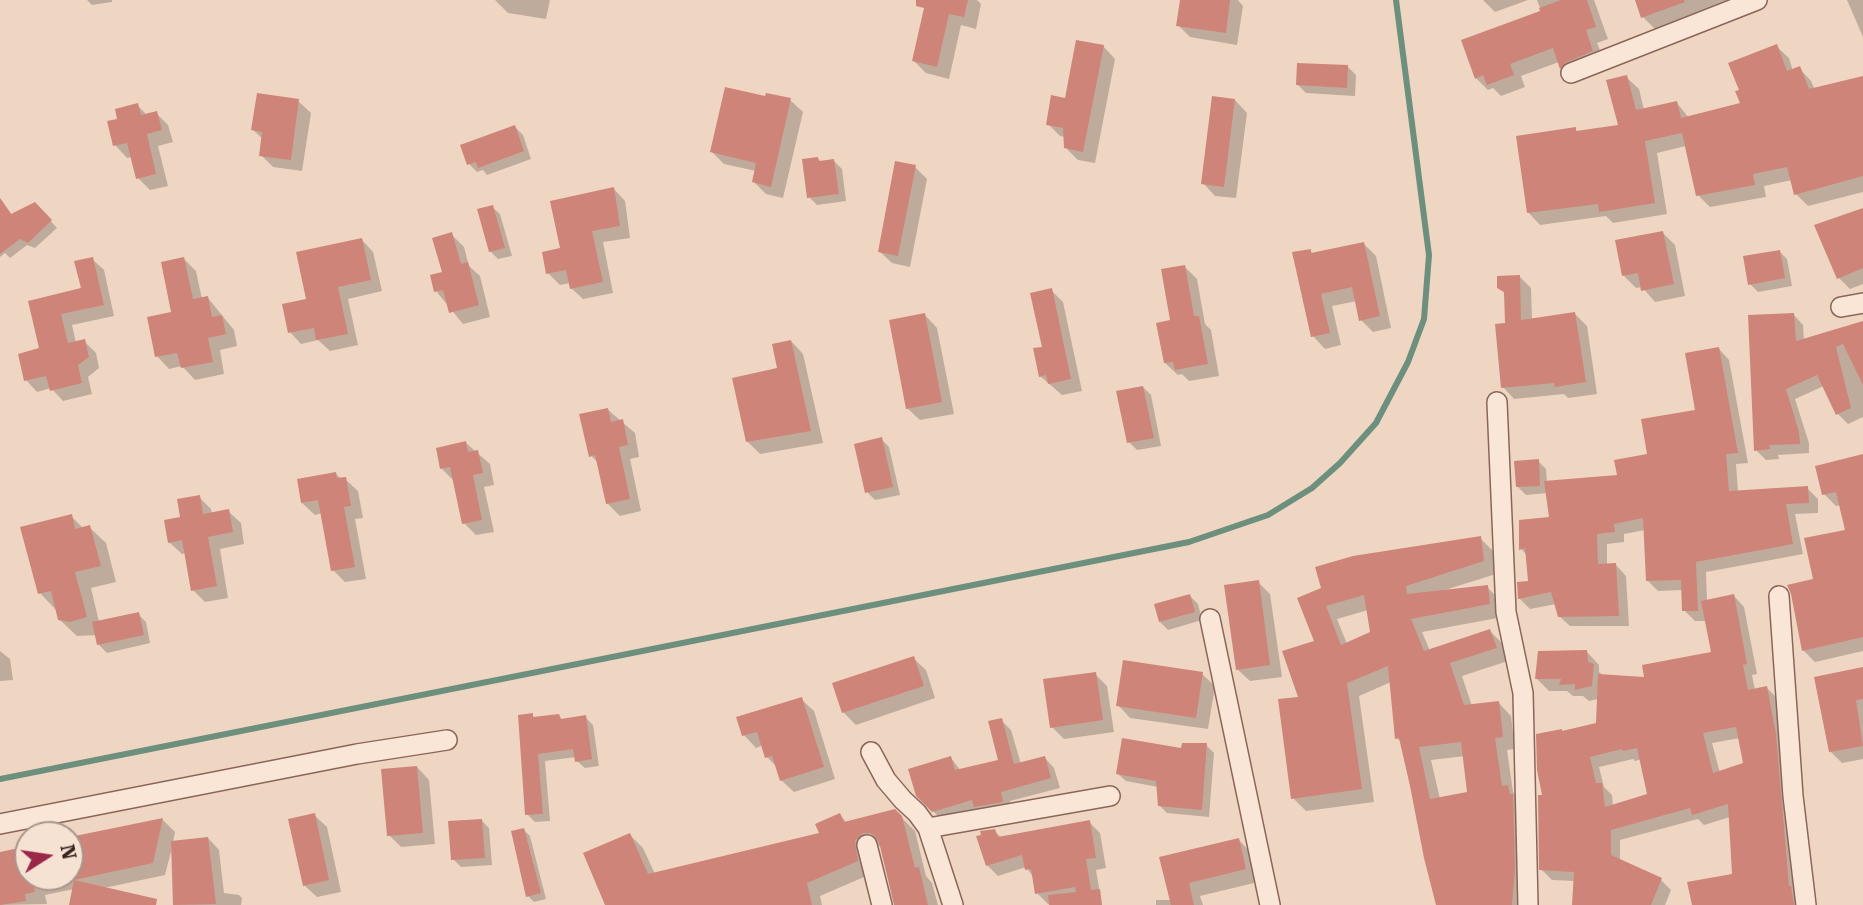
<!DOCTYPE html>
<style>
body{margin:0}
#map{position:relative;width:1863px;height:905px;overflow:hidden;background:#efd6c3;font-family:"Roboto Serif",serif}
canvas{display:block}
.north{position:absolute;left:14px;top:821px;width:70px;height:70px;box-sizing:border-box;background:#f6e2d3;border:2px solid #aa968b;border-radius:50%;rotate:78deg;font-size:19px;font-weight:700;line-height:28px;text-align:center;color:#39241e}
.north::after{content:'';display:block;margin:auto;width:24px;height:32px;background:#9a2848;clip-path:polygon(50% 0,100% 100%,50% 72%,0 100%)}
</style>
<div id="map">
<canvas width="1863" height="905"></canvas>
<div class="north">N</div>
</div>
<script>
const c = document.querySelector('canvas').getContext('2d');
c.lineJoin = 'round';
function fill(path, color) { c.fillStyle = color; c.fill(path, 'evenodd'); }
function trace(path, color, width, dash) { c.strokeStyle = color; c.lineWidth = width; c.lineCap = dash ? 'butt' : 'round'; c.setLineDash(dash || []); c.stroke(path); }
fill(new Path2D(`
 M87,0H112V2L92,5Z
 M495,0H550L546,19L508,13Z
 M928,0H977L981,4L976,29L961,25L949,79L926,73L914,61Z
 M1182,0H1238L1243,6L1237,45L1190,37L1178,25Z
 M1483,0H1528L1495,12Z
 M1537,0H1594L1608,39L1597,43L1605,63L1573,80L1561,68L1559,62L1521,76L1525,87L1501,96L1493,88L1488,90L1476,78L1542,13Z
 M1637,0H1734L1655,29L1643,17Z
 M1847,0H1863V37Z
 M1103,46L1115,59L1095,163L1078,160L1066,148L1065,137L1060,136L1048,124Z
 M1776,46L1789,58L1793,71L1799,68L1811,81L1815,90L1863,78V192L1808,206L1796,194L1792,180L1764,186L1766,197L1710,207L1698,195L1686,146L1657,153L1667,214L1613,223L1606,216L1540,225L1528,212L1575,129L1579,133L1620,126L1626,77L1639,89L1644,110L1677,103L1689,118L1742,104Z
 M1348,67L1356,75L1355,96L1306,93L1298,85Z
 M766,98L790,100L803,112L783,198L766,194L754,182L756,171L724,164L712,152Z
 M1235,100L1247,113L1236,198L1215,196L1203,183Z
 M298,101L311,113L302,171L273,167L261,155L263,139L253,130Z
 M137,105L147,115L156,113L168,125L173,142L158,146L168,186L150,190L138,178L132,157L127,158L115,145L119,120Z
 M515,127L523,135L531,159L487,175L483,170L477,172L469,164Z
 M817,158L821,162L834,161L842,169L846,201L817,205L809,197Z
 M915,167L927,179L910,267L892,263L879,251Z
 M614,189L625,201L630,238L603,242L613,293L583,299L571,288L570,283L560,285L548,273L562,249Z
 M0,198L12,215L35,204L57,228L35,248L27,245L10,258L5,253L0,257Z
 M492,207L500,214L512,256L498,259L490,251Z
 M1863,209V284L1850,289L1839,278Z
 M1663,233L1675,245L1685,296L1655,302L1642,287L1636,288L1624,276Z
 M451,234L464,247L469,266L480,276L490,317L463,324L436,291L444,273Z
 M362,240L373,252L382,291L348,299L358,345L330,351L318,340L301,344L290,332L308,300Z
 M1363,243L1376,256L1391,328L1373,332L1361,320L1357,301L1332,306L1341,345L1325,349L1313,336L1310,251L1314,254Z
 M1779,251L1787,259L1792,286L1758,292L1750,284Z
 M92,259L104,270L114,316L72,325L76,343L84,341L96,353L99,368L88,377L92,394L63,401L51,388L37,392L26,380L41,350L30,302L83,289Z
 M184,259L196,271L202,299L208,298L234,330L237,346L220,350L224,374L195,380L182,366L169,369L157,356L173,313Z
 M1185,267L1197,279L1205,324L1211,330L1219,376L1189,381L1182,374L1178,375L1165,363Z
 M1519,276L1531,288L1532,320L1575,314L1587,326L1597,394L1568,398L1564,394L1514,399L1503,387L1507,325L1506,295L1499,287Z
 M1051,290L1063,302L1082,391L1062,395L1040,376Z
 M1793,314L1803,325L1804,341L1863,324V417L1848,424L1838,414L1824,386L1795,399L1809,443V453L1778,455L1779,459L1766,460L1756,450Z
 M925,315L937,328L954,414L920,420L907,408Z
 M791,341L803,354L823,443L760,454L747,441Z
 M1719,349L1729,360L1748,463L1736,464L1738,492L1807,488L1818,499V513L1795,514L1803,554L1706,572L1707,601L1734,596L1744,607L1757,674L1752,675L1755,690L1767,688L1777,698L1802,905H1694L1734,875L1730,817L1704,825L1698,819L1620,840V861L1661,880L1671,890L1665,905H1573L1575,881L1552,880L1541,869L1544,797L1563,732L1597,724L1598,699L1589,701L1583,696H1573L1567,691H1549L1537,679L1587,652L1599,665V672L1604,676L1646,679L1713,654L1707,621H1695L1684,610L1683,590L1658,591L1647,580L1645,530L1624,534V542L1607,544V565H1616L1626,576L1629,626H1570L1559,616L1556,604L1530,609L1519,598L1530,583L1528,556L1521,549L1551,519L1548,493L1526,495L1518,487L1538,461L1546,469L1547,482L1619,476L1649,456L1697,411ZM1740,738L1745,765L1720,773L1712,743ZM1633,759L1635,761L1642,759L1649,795L1613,806L1612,795L1604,787L1599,767Z
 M1143,387L1151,395L1161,446L1137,450L1129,442Z
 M607,409L635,433L639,457L630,459L641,511L620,516L607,503L599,463L591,456Z
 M881,439L889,447L900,495L875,500L867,492Z
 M466,443L490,464L494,485L484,487L494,532L476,535L464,523L454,481L442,469Z
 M1863,455V651L1815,662L1803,650L1815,581L1847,531L1841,505L1836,506L1824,494Z
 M335,473L341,479H345L358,491L363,518L355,519L366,579L345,582L333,570L322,513L315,515L302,503Z
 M199,497L211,509L212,514L228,511L241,523L244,544L220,549L228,598L205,602L193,590L186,553L182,554L169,542L182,519Z
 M71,516L84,529L89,527L106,543L116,582L91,588L99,622L138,614L146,622L150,643L107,653L99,645L97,635L77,636L60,620L56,610L40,593Z
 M1480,538L1493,551L1496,574L1445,590L1487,587L1500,600L1503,617L1422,632L1430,651L1490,631L1503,644L1508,661L1462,676L1472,706L1498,702L1511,716L1515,749L1507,750L1513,792L1520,799L1526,905H1438L1402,743L1397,738L1391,682L1359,696L1374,802L1306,811L1293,798L1300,698L1316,642L1299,599ZM1368,610L1372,633L1347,644L1337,619ZM1465,756L1469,793L1440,799L1431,760Z
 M1258,582L1270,594L1282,677L1250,681L1237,669Z
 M1190,596L1198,604L1202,620L1168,630L1160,622Z
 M0,651L10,659L13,680L0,681Z
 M913,658L926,670L935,698L856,725L843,712Z
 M1863,669V759L1842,763L1830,751Z
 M1095,674L1107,686L1114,732L1064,739L1052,727Z
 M1202,674L1215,686L1208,729L1130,718L1118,705Z
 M801,699L814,711L835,779L794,792L781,780L778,768L767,757L763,745L756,748L744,735Z
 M532,715L536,719L558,716L563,720L585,717L593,725L599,766L585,768L577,761L576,757L545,761L550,821L535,822L527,814Z
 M1001,720L1011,730L1021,764L1045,758L1054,768L1060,788L1010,801L1012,812L943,821L933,811L951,758L961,771L1000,761Z
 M1206,745L1214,753L1209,817L1167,813L1160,806L1158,787L1126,781L1118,774L1183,750Z
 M417,767L429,780L435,844L401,847L389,835Z
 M895,811L915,831L926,876L932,883L938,905H895L882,847L879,846L871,850V874L820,896L822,905H607L630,835L643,848L655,874L821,835L840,815L847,823Z
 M314,815L327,827L341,892L317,897L304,885Z
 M163,820L175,832L173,842L208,838L219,850L224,893L239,895L242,898L241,905H175L172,848L165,875L104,888L152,905H70L74,889L45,895L47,904L0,905V854L28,848V877H70V839Z
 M481,820L489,828L492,865L461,867L453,859Z
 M1089,822L1100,833L1106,868L1096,870L1100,894L1048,904L1037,893L1034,878L1026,867L998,876L987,865L994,831L1002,838Z
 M524,830L530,836L546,899L534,902L528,896Z
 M1239,840L1251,853L1258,882L1200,896L1203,905H1156V900H1171L1161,859Z`), '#0003');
trace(new Path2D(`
 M0,779L1189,542L1268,515L1312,488L1340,463L1376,423L1408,362L1424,319L1429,255L1396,0`), '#6c907d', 6);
fill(new Path2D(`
 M916,0H968L964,17L949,14L937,67L912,61L924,8L916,6Z
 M1180,0H1230L1226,33L1176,26Z
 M1561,0H1587L1596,27L1586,30L1593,51L1567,62L1560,69L1553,48L1510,64L1514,75L1487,85L1483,75L1475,79L1461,40L1540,11L1539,8Z
 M1635,0H1684L1685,2L1641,18Z
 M1076,40L1104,45L1083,152L1064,148L1063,128L1046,125L1051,95L1065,98Z
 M1777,44L1787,71L1800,66L1809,89L1863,76V176L1794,195L1787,167L1753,174L1755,185L1696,196L1682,133L1645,141L1655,203L1599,212L1598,204L1527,213L1516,136L1576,127V131L1618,125L1606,80L1627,75L1636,110L1677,101L1681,118L1740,103L1735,91L1739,90L1728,63Z
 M1297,63L1348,65L1347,88L1296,85Z
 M725,87L765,96L766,93L791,98L771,187L752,182L756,163L710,152Z
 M257,93L299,99L291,160L259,156L262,132L251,130Z
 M1212,96L1235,99L1224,187L1201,184Z
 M138,103L141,115L157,111L162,130L147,134L156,174L136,179L127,143L113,146L107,121L117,119L115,109Z
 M515,125L524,151L478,168L476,162L467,165L460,145Z
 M818,157L819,161L834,159L839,194L807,198L802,159Z
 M895,161L916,165L898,256L878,252Z
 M614,187L620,226L592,231L603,282L570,289L566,270L546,274L542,252L560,248L550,201Z
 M0,198L11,214L35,202L52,220L28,243L20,239L0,254Z
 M493,205L505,248L489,252L477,209Z
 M1863,208V268L1837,279L1814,225Z
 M1663,231L1674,284L1641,291L1638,273L1622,276L1615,240Z
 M452,232L461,264L468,262L479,305L449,313L443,290L434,292L430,275L442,272L432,238Z
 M362,238L371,280L338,287L348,334L316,340L314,328L288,333L282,304L306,299L296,252Z
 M1364,242L1380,316L1359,321L1352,287L1321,294L1330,333L1311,337L1292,252L1311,249V253Z
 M1780,250L1785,278L1748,285L1743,256Z
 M93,257L104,305L61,314L68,343L85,339L89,357L78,365L82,383L50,391L46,376L24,381L18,354L39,348L28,301L81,288L74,261Z
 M184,257L193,299L208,296L212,317L222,315L226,334L208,338L213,362L181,368L177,353L155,357L147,317L171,312L161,262Z
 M1185,265L1194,316H1199L1208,364L1175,370L1173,362L1164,363L1156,323L1170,320L1161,269Z
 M1520,275L1521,320L1575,312L1586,382L1555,387L1554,383L1501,388L1495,324L1505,323L1504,292L1497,288V276Z
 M1052,288L1071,379L1048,384L1046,375L1039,377L1033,348L1042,347L1030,293Z
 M925,313L942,402L906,409L889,320Z
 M1794,313L1796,341L1863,321V385L1843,344L1836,347L1851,408L1836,415L1817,375L1786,389L1799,432L1800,444L1769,445L1770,449L1754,451L1748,315Z
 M791,340L811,431L746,442L732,378L777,368L772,344Z
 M1719,347L1738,453L1726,454L1729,491L1808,486L1809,503L1786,504L1793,544L1696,562L1698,611H1682L1681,580L1646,581L1643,518L1614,524L1615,532L1597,534L1598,564L1616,563L1619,616L1558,617L1551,592L1518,599L1517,582L1528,581L1525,548L1519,550V520L1549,517L1544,481L1617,475L1614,460L1647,454L1641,419L1695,410L1685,353Z
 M1143,386L1154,438L1127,443L1116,391Z
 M608,408L611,422L623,419L628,445L619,447L630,499L606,504L595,455L589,457L579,414Z
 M882,437L893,487L865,493L854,444Z
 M466,441L468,452L478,450L483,473L473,475L482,520L462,524L450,467L440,469L436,448Z
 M1863,454V637L1802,651L1791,594L1787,585L1813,579L1804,538L1845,530L1836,492L1822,495L1815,466Z
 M1539,459L1540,486L1516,487L1514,461Z
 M336,472L337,478L346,477L351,506L344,507L355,567L331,571L318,500L301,503L297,479Z
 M200,495L203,514L229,509L233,532L208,537L217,586L191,591L182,540L168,543L164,520L180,517L177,499Z
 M72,514L75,529L90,525L101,566L75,572L87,617L70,622L58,620L51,591L38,594L20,527Z
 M1481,536L1484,561L1406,586L1407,594L1488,585L1490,604L1411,619L1424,651L1490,629L1497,648L1450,663L1464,705L1499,701L1503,737L1495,738L1502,786L1508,785L1510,794H1513L1515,869L1512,905H1436L1424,858L1410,786L1399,738L1395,739L1388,666L1347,683L1362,789L1291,799L1278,699L1298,697L1282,651L1314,641L1297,598L1321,588L1315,567L1353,556ZM1364,595L1370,632L1341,645L1326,606ZM1461,742L1467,792L1430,799L1419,747Z
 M1259,580L1270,665L1236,670L1224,585Z
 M1190,594L1195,612L1159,622L1154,604Z
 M1734,594L1747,664L1743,665L1748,690L1767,686L1776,734L1789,886H1791L1794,905H1692L1687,882L1732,874L1728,804L1692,815L1690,808L1611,830V855L1662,878L1651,905H1572L1574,872L1539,870L1538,795H1542L1537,770L1536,734L1562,729V731L1596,723L1598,674L1644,677L1642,665L1711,652L1701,601ZM1736,727L1743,763L1713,773L1703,733ZM1637,748L1647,794L1605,807L1602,783H1596L1590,757L1622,749L1623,751Z
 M139,612L144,635L97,645L92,622Z
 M1587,650L1588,662L1594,664L1592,686L1575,690V684L1559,685L1561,679H1535L1538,651Z
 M914,656L924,686L842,713L832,683Z
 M1123,660L1203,672L1196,718L1116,706Z
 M1863,667V699L1856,700L1863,746L1829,752L1814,677Z
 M1096,672L1103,720L1050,728L1043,679Z
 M802,697L824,767L780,781L772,756L765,758L757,732L742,736L736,717Z
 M533,713V717L559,714L561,719L586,715L592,759L575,762L573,749L538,754L543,814L525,815L518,715Z
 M1002,718L1014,764L1045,756L1051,778L1001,792L1003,802L974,807L972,800L932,812L916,796L908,769L951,756L955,770L998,760L988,721Z
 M1122,738L1181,748L1182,743H1207L1202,810L1158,806L1156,781L1116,774Z
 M417,766L423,833L387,836L381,769Z
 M895,809L902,816L915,868L919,867L928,905H894L879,842L875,836L870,833H863L855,841L858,861L807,883L812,905H605L583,853L630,833L648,874L819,833L815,824L840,813L844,822Z
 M315,813L329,880L303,886L288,819Z
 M163,818L153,863L74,880L76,874L70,875V837Z
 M482,819L485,858L451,860L448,821Z
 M1090,820L1096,858L1086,859L1091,890L1100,889L1102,905H1049L1048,895L1076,892L1075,887L1035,894L1031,869L1025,870L1022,855L986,866L976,836L981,835L980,831L995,829L998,837Z
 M524,828L541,893L526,897L511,831Z
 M208,837L216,904L173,905L171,841Z
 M1239,838L1246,869L1189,883L1194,905H1171L1159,857Z
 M28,846V877H32L35,892L25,894L26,901L0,905V852Z
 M74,880L157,899L156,905H69Z`), '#ce8478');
const street = new Path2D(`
 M1571,73L1757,0
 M1841,307L1863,303
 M1497,402L1506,612L1523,693L1528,905
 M1779,596L1793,796L1806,905
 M1210,619L1270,905
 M871,752L886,780L903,800L917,813L928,828L953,905
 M0,824L357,754L447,740
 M928,828L1110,796
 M867,845L882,905`);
trace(street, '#8a6659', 22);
trace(street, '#fae6d7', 19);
</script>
